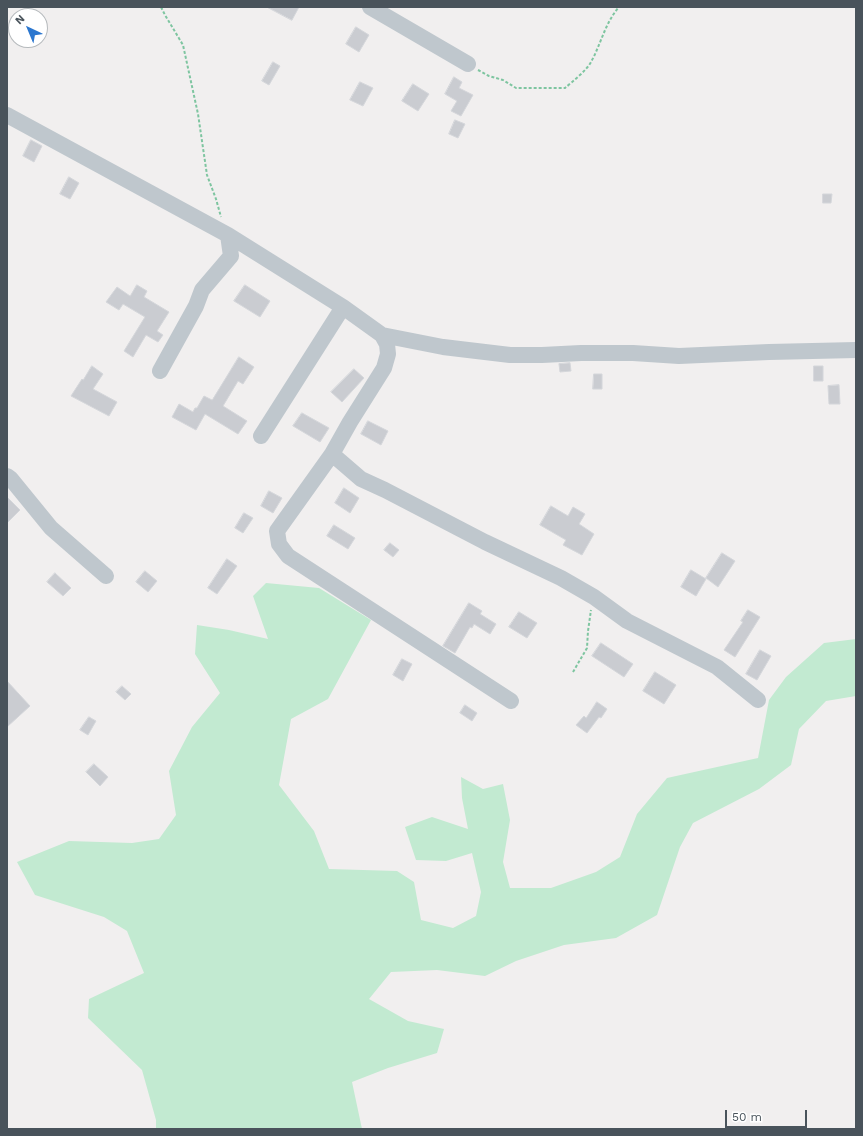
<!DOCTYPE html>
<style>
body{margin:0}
#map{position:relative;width:863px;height:1136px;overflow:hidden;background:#f1efef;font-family:"Work Sans",sans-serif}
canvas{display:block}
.frame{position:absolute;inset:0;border:8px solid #49535b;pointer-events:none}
.north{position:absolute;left:8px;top:8px;width:40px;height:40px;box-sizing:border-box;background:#fff;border:1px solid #b6babd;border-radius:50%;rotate:316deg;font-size:11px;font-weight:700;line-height:16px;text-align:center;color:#49535b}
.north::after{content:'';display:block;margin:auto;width:14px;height:18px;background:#2c77cf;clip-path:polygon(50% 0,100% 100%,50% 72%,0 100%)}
.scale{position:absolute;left:725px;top:1110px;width:82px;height:18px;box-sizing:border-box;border:2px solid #49535b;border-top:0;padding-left:5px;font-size:12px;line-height:14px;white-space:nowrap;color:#49535b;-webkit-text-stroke:3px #fff;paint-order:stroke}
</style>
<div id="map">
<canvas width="863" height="1136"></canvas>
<div class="frame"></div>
<div class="north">N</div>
<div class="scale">50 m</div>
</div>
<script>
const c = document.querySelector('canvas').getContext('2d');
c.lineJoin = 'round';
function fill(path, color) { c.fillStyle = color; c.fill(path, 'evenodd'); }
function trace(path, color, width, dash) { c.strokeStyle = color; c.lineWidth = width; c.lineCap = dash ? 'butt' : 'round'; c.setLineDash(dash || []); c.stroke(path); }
fill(new Path2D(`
 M266,583L319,588L371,620L328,699L291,719L279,785L314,831L329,869L397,871L414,882L421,920L453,928L476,916L481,892L472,853L446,861L416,860L405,827L432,817L468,829L462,798L461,777L483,789L503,784L510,820L503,862L510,888H551L596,872L620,857L637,814L667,778L758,758L769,700L786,677L824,643L856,639V696L826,701L799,729L791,765L759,789L693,823L680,847L657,915L616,938L564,945L516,961L485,976L437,970L391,972L369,999L408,1021L444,1029L437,1053L388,1068L352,1082L362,1129H156V1120L142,1070L88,1018L89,999L144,973L127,931L104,917L35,895L17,862L69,841L132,843L159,839L176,815L169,771L192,727L220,693L195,654L197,625L229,630L268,639L253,596Z`), '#c2ead1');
const building = new Path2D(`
 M267,7H299L292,20Z
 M356,27L369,35L359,52L346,44Z
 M273,62L280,66L269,85L262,81Z
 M454,77L462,82L459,88L473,95L461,116L451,111L457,101L445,94Z
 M360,82L373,88L363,106L350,100Z
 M413,84L429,94L418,111L402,101Z
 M455,120L465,124L458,138L449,134Z
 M31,140L42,146L34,162L23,156Z
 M69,177L79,183L70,199L60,194Z
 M823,194H832L831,203H823Z
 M137,285L147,291L144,297L169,312L157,331L163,335L158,342L146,335L133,357L124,351L145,317L123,304L119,310L106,302L117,287L130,296Z
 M245,285L270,301L260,317L234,301Z
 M239,357L254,367L243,384L238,381L223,406L247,421L238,434L205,414L196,430L172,417L179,404L193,412L195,408H197L204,396L212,400Z
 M570,363L571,371L560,372L559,364Z
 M92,366L103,374L93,389L117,402L109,416L71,396L82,379L83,380Z
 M814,366H823V381H814Z
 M354,369L364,378L342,402L331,392Z
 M594,374H602V389H593Z
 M839,385L840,404H829L828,386Z
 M302,413L329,428L320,442L293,426Z
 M368,421L388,431L381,445L361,434Z
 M344,488L359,498L350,513L335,503Z
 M269,491L282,498L273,513L261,506Z
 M7,497L20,510L7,523Z
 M551,506L568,516L573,507L585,514L579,524L594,534L582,555L563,545L566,540L540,525Z
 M244,513L253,518L243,533L235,528Z
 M334,525L355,538L348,549L327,536Z
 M390,543L399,550L393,557L384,550Z
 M722,553L735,561L718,587L706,578Z
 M227,559L237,566L217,594L208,588Z
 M691,570L706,579L696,596L681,587Z
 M145,571L157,581L148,592L136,582Z
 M55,573L71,588L63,596L47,582Z
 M469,603L482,611L480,614L496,624L490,634L474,624L472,628L470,627L455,653L443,646Z
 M748,610L760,617L735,657L724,650L743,622L741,621Z
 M519,612L537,623L527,638L509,627Z
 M601,643L633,664L624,677L592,656Z
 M760,650L771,656L757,680L746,674Z
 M402,659L412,664L403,681L393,675Z
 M655,672L676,685L664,704L643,691Z
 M7,681L30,706L7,727Z
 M122,686L131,694L125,700L116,692Z
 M597,702L607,709L601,718L599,717L587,733L576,725L584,716L586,718Z
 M465,705L477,713L472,721L460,713Z
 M89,717L96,721L88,735L80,730Z
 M94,764L108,777L100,786L86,772Z`);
fill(building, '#caccd1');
trace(building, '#d4d6da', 1);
trace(new Path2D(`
 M161,7L165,15L183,45L198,114L207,175L216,199L221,217
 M478,70L489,76L503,80L516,88H565C572,82 587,70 591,62C601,44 605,23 619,7
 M573,672L587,648L588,631L591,610`), '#7ec5a0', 2, [3, 2]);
trace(new Path2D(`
 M370,7L468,64
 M7,115L228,235L343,307L382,335L387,344L388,354L384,368L350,422L332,454L277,531L279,544L288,556L511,701
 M382,335L443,347L510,355H542L581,353H633L679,356L769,352L856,350
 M160,371L196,306L202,290L231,256L228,235
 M261,436L343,307
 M332,454L361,479L385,490L485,542L561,578L594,597L627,621L717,667L758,700
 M7,476L11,479L51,528L106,576`), '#bfc7cd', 16);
</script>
